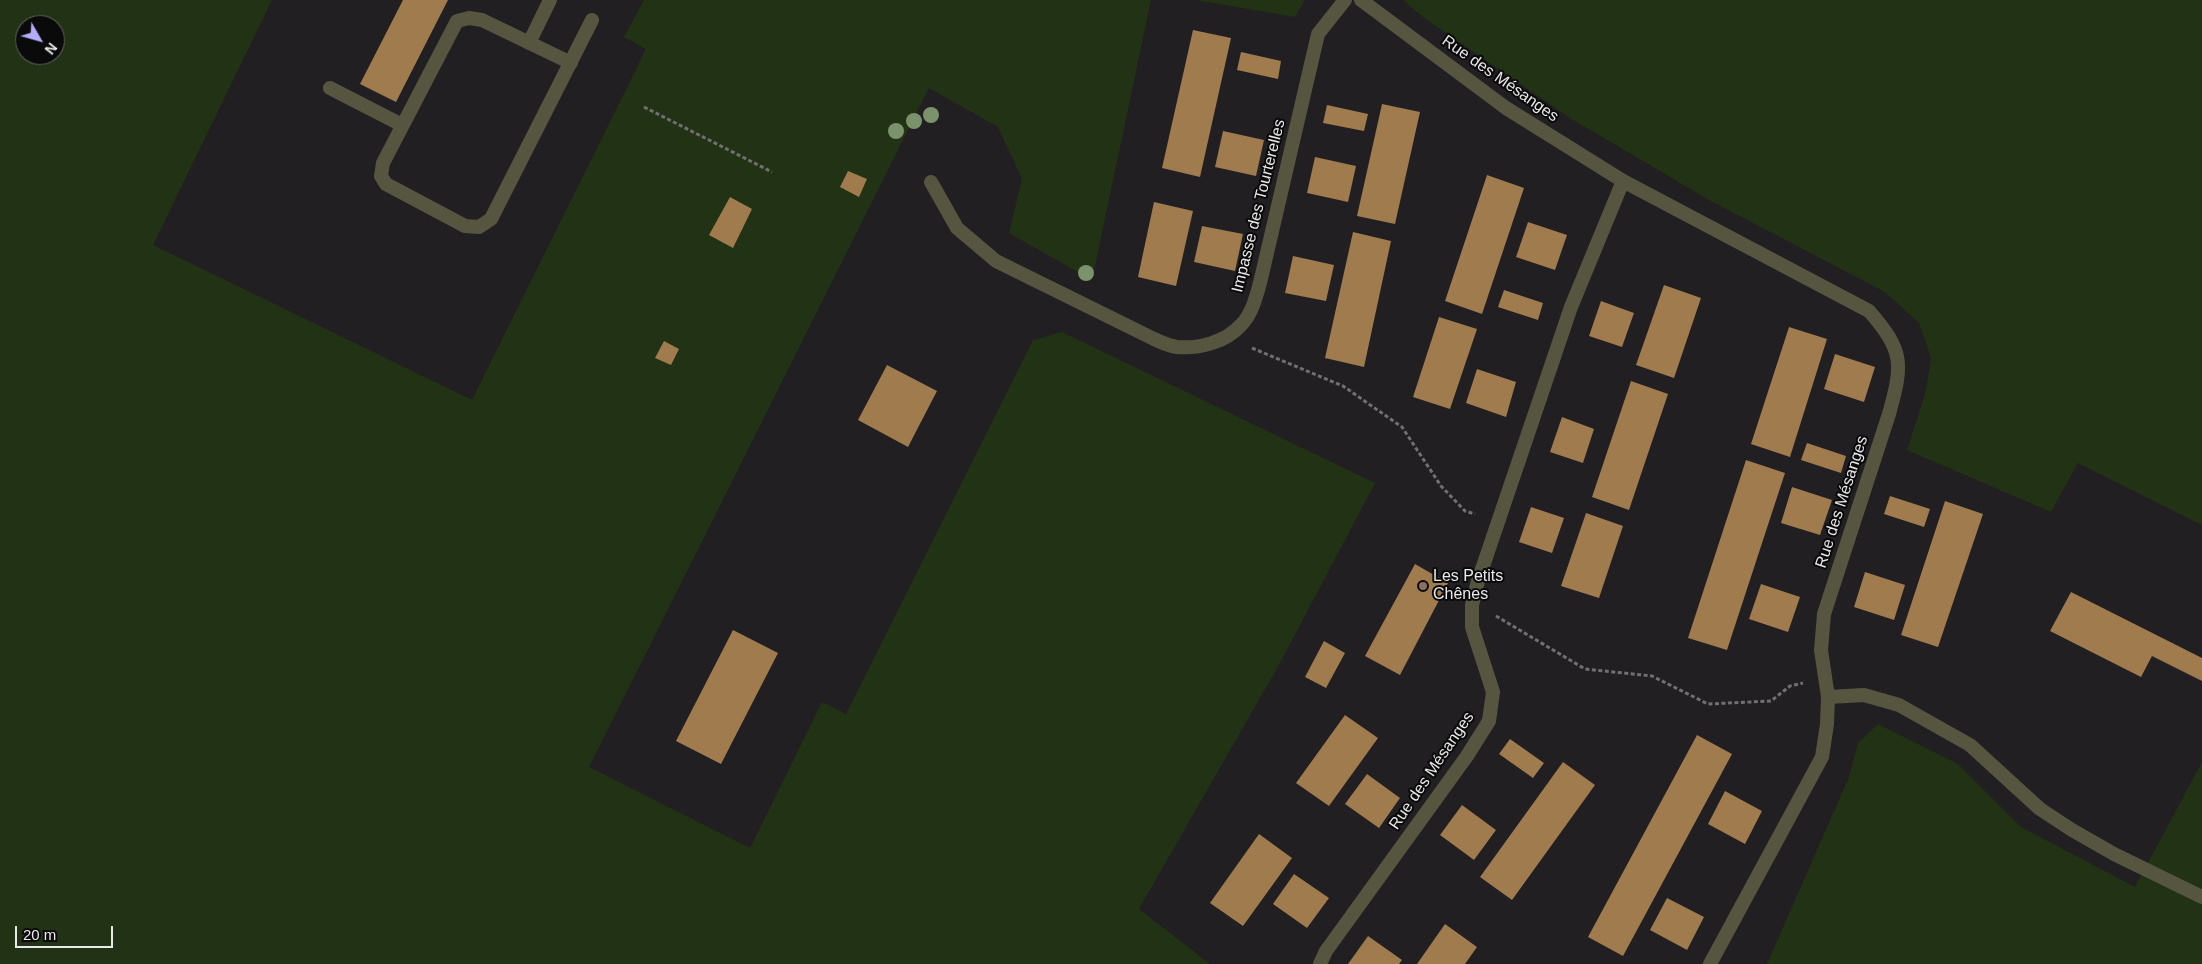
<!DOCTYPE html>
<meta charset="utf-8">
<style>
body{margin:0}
#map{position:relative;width:2202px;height:964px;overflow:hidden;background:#211f22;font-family:Arial,sans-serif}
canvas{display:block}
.north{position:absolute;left:15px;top:15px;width:50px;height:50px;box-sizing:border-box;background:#0a0a0a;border:1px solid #646364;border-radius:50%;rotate:128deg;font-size:14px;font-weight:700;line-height:20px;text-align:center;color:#eae8ea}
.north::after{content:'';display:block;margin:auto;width:18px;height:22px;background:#b4acf9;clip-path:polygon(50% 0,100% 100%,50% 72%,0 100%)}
.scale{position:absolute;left:15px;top:926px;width:98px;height:22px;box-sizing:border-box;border:2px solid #eae8ea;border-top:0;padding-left:6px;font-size:15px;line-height:18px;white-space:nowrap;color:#eae8ea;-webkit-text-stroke:4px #0a0a0a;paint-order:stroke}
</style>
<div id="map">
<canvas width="2202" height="964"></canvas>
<div class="north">N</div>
<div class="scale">20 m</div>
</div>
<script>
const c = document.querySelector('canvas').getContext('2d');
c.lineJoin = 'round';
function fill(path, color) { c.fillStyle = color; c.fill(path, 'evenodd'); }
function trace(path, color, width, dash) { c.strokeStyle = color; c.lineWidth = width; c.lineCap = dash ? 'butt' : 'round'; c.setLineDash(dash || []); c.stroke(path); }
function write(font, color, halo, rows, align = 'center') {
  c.font = font + ' Arial,sans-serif'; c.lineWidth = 4; c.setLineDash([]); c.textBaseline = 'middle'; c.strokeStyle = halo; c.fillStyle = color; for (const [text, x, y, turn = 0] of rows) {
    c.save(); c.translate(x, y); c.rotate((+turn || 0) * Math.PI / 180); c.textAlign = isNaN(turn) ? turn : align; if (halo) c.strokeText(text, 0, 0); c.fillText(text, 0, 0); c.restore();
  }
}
fill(new Path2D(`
 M0,0H272L153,245L472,400L646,49L624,37L644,0H1151L1092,280L1009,233L1022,179L998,127L929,88L589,767L750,848L822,702L846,714L1033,340L1062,332L1375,483L1280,663L1139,909L1210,964H0ZM25,25H55V55H25Z
 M1196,0H1305L1295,17Z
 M1403,0H2202V525L2078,463L2051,512L1907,450L1926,391L1931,358L1919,323L1885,292L1709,200L1570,118L1423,17Z
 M1878,724L1958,764L2021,827L2135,887L2202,762V964H1767L1849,777L1858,743Z`), '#213314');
fill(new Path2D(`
 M403,0H448L396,102L360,84Z
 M1193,30L1231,38L1200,177L1162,168Z
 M1241,52L1281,61L1278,79L1237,70Z
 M1382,104L1420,112L1395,224L1357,216Z
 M1327,105L1368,114L1364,131L1323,123Z
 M1223,131L1264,140L1256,176L1215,167Z
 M1315,157L1356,166L1348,202L1307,193Z
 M848,171L867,179L859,197L840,187Z
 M1487,175L1524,188L1482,314L1445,301Z
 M730,197L752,209L733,248L709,235Z
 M1154,202L1193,211L1176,286L1138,277Z
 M1528,222L1567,235L1555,270L1516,257Z
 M1202,226L1243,234L1235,271L1194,262Z
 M1353,232L1391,241L1364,367L1325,358Z
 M1293,256L1334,265L1326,301L1285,293Z
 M1664,285L1701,298L1674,378L1636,365Z
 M1504,290L1543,303L1538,320L1498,307Z
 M1601,301L1634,313L1622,347L1589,336Z
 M1439,317L1477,329L1450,409L1413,397Z
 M1789,327L1827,339L1790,457L1751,444Z
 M664,341L679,349L671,365L655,358Z
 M1835,354L1875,367L1864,402L1824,389Z
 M887,365L937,391L908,447L858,420Z
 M1477,369L1516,382L1506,417L1466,403Z
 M1631,381L1668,394L1629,510L1592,497Z
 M1562,417L1594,429L1583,463L1550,452Z
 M1807,443L1846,456L1841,473L1801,460Z
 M1746,460L1785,473L1727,650L1688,638Z
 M1792,487L1832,500L1820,535L1781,523Z
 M1890,496L1930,509L1924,527L1884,514Z
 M1945,501L1983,514L1938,647L1901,635Z
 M1531,507L1564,518L1552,553L1519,542Z
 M1586,513L1623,526L1599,598L1561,586Z
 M1415,564L1448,583L1400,675L1365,656Z
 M1865,572L1905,585L1894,620L1854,607Z
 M1761,584L1800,597L1788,632L1749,619Z
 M2071,592L2202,658V681L2152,656L2141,677L2050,631Z
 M733,630L778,653L721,764L676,741Z
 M1324,641L1345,653L1326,688L1305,677Z
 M1345,715L1378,738L1329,806L1296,783Z
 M1697,735L1732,754L1623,956L1588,937Z
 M1510,739L1544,763L1533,778L1499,754Z
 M1563,762L1595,785L1512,900L1480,877Z
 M1367,774L1400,798L1379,828L1345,804Z
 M1725,791L1762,811L1745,844L1708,824Z
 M1462,805L1496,830L1474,860L1440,835Z
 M1259,834L1292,858L1243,926L1210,903Z
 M1294,874L1329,898L1307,928L1273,904Z
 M1667,898L1704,917L1687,950L1650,930Z
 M1445,924L1477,947L1465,964H1417Z
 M1368,936L1402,960L1399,964H1348Z`), '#9f7b4d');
trace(new Path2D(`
 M644,107L772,172
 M1252,348L1343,386L1402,427L1441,486L1465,511L1475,514
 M1496,616L1585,669L1652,676L1708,704L1771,701L1790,686L1803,683`), '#716f72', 3, [4, 2.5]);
trace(new Path2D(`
 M529,43L550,0
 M571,63L482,20L469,18L457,21L383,163L381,176L386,184L465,226L479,227L491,219L592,20
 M330,88L402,125`), '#565640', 14);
trace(new Path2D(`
 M1361,0L1506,108L1623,181L1869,311C1904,351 1903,364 1889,414L1824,614L1821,650L1828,697L1827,724L1822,757L1710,964
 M931,182L957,228L996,261L1154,339C1161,342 1169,346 1177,347C1199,349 1226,342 1241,325C1252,314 1256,297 1260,283L1318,34L1345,0
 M1828,697L1864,695L1899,705L1970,745L2040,809L2072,830L2114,854L2202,897
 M1320,964L1326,951L1467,756L1489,721L1493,692L1472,627V605L1478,581L1571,307L1623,181`), '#565640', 14);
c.fillStyle = '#7b926c';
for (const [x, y] of [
 [931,115],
 [914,121],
 [896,131],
 [1086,273]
]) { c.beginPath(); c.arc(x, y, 8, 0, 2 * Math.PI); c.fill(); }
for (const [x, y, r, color] of [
 [1423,586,5,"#8d6e63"]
]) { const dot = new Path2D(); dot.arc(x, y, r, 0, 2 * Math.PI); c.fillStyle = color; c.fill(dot); trace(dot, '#0a0a0a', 2); }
write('16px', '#eae8ea', '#0a0a0a', [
 ["Rue des Mésanges",1500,79,35],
 ["Impasse des Tourterelles",1259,206,-76],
 ["Rue des Mésanges",1842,502,-72],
 ["Rue des Mésanges",1432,771,-56]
]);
write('16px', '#eae8ea', '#0a0a0a', [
 ["Les Petits",1433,577],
 ["Chênes",1433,595]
], 'left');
</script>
